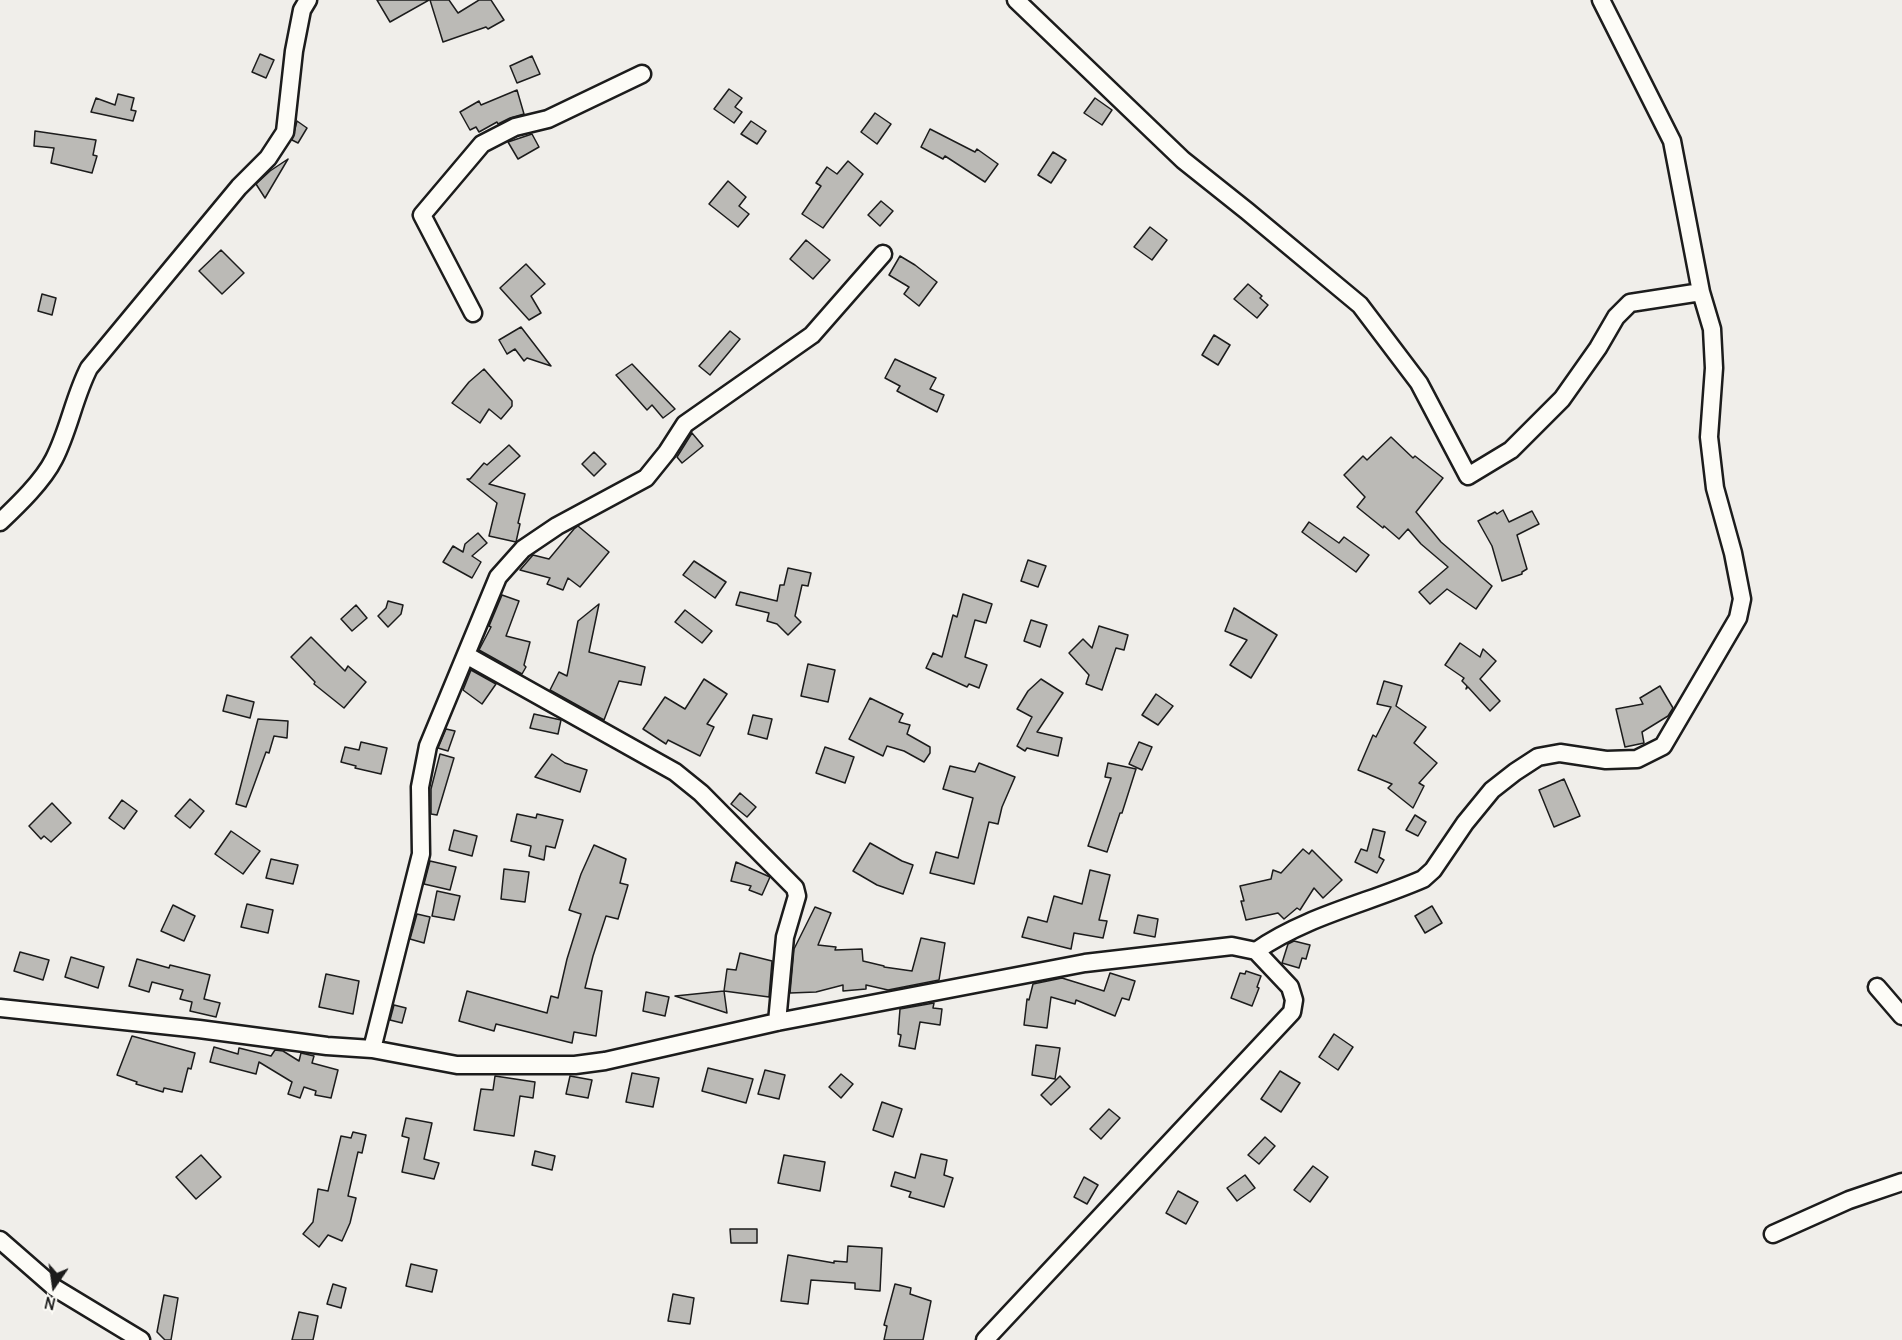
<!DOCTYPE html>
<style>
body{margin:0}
#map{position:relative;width:1902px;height:1340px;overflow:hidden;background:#f0eeea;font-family:Delius,sans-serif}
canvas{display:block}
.north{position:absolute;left:24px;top:1256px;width:60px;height:60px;-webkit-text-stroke:4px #fdfcf7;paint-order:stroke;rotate:193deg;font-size:16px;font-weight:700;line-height:24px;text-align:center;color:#1c1c1c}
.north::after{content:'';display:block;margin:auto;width:21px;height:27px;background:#1c1c1c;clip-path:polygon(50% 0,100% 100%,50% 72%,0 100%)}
</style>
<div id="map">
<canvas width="1902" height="1340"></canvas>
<div class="north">N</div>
</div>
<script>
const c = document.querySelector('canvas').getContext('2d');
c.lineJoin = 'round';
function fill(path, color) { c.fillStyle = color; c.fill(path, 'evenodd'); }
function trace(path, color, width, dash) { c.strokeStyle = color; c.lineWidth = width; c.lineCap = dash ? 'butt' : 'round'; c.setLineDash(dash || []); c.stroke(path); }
const building = new Path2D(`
 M377,0H429L390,22Z
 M430,0H449L458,13L479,0H491L504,20L488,29L486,27L443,42Z
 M260,54L274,60L266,78L252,72Z
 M532,56L540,74L517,83L510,66Z
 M729,89L742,98L735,107L742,112L734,123L714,109Z
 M517,90L524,114L510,118L498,124L497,122L479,132L476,127L470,130L460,112L479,101L481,105Z
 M118,94L134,98L131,110L136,111L133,121L91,112L96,98L115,105Z
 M1095,98L1112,110L1102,125L1084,113Z
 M875,113L891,124L877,144L861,132Z
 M297,121L307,128L298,143L292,140Z
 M751,121L766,131L757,144L741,134Z
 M930,129L975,152L977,149L998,164L985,182L945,156L943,159L921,147Z
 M35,131L96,140L93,155L97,156L92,173L51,163L54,148L34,146Z
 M532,134L539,147L518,159L508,142Z
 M1053,152L1066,160L1051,183L1038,175Z
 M288,159L265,198L256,184L270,171Z
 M848,161L863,174L823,228L802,214L821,186L816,183L827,167L837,174Z
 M728,181L746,197L739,206L749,214L738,227L709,204Z
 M881,201L893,211L880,226L868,215Z
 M1150,227L1167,240L1152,260L1134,247Z
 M806,240L830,260L813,279L790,259Z
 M221,250L244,273L222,294L199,271Z
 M900,256L915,265L937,282L919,306L904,294L909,287L889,275Z
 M526,264L545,284L531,296L541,313L529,320L500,288Z
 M1248,284L1262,296L1260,298L1268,305L1257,318L1234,299Z
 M42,294L56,298L52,315L38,311Z
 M521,327L551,366L527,358L524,361L515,349L507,354L499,340Z
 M730,331L740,339L710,375L699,366Z
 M1214,335L1230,345L1218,365L1202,355Z
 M895,359L936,378L930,389L944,395L937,412L897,391L900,386L885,378Z
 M632,364L675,409L663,418L652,405L647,410L616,375Z
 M484,369L512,401V406L501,419L489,409L480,423L452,403L469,382Z
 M692,433L703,446L682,463L677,457Z
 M1391,437L1413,458L1415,456L1443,478L1416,512L1441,542L1492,586L1476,609L1447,589L1430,604L1419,592L1448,567L1421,544L1408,529L1399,539L1384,526L1383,528L1357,507L1365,497L1344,475L1363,456L1367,460Z
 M509,445L520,456L489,484L525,494L518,523L520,524L516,542L489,536L497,503L467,479H470L484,463L487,465Z
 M594,452L606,464L594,476L582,464Z
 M1503,510L1509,522L1532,511L1539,524L1517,535L1527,569L1522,572V574L1502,581L1492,546L1478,521L1495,512L1497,514Z
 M1309,522L1339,543L1344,537L1369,555L1356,572L1302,532Z
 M578,526L609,552L580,587L568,578L563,590L547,584L550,578L520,570L533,555L549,559L574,529Z
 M478,533L487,543L472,556L481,562L472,578L443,562L453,546L463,552L465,544Z
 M1028,560L1046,566L1038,587L1021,581Z
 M694,561L726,582L715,598L683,575Z
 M788,568L811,573L808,586L802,585L795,616L801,622L788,635L777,624L767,621L769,613L736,605L740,592L777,601L780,585H784Z
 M963,594L992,604L986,623L975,620L965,657L987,665L979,688L969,684L967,687L926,668L933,653L942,657L953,615L957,617Z
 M502,595L519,601L506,636L530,642L524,665L526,667L522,674L479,650L491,627L489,626Z
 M388,601L403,605L401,614L388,627L378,616L386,608Z
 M599,604L589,652L645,667L641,685L619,681L604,720L550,690L559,672L567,676L578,621Z
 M356,605L367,618L352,631L341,619Z
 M1234,608L1277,635L1251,678L1230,665L1247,640L1225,631Z
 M685,610L712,631L702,643L675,622Z
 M1031,620L1047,625L1040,647L1024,641Z
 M1099,626L1128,635L1124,650L1116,648L1102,690L1086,684L1089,675L1069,653L1083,639L1092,648Z
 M311,637L345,671L348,666L366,682L344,708L314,684L315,682L291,657Z
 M1460,643L1480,657L1483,649L1496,661L1480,679L1500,701L1490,711L1468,687L1466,689L1467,686L1462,681L1464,678L1445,665Z
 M808,664L835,670L828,702L801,696Z
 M471,670L496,684L482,704L463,690Z
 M704,679L727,694L707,724L714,727L700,756L668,740L666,744L643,729L665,697L685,709Z
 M1041,679L1063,693L1037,732L1062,738L1058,756L1027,748L1025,751L1017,746L1032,717L1017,709L1028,691Z
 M1384,681L1402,686L1396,706L1426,727L1414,743L1437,763L1419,783L1424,786L1413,808L1388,788L1392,784L1358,770L1373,735L1376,737L1391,707L1377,704Z
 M1660,686L1673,708L1668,716L1642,732L1644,743L1625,747L1616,709L1643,704L1640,698Z
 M1156,694L1173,706L1158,725L1142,715Z
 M227,695L254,702L250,718L223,711Z
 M870,698L903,714L899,722L910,725L907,734L930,747V753L924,762L904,751L887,746L883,756L849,739Z
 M534,714L561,720L558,734L530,728Z
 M753,715L772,719L767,739L748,734Z
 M258,719L288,721L287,738L274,736L269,753L266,752L246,807L236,804Z
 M446,729L455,731L448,751L438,748Z
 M361,742L387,748L381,774L355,768L356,766L341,762L345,747L359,750Z
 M1139,742L1152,747L1142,770L1129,764Z
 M825,747L854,757L845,783L816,773Z
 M440,754L454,758L437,815L431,814V789Z
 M552,754L565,763L587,770L580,792L535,777Z
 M979,763L1015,777L1002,807L998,824L989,822L974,884L930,873L936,852L958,858L973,798L943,789L950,766L975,772Z
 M1108,763L1136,769L1122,813H1120L1107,852L1088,846L1111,778L1105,777Z
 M1564,779L1580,816L1554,827L1539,790Z
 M740,793L756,807L747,817L731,804Z
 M190,799L204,811L190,828L175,816Z
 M122,800L137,811L124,829L109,818Z
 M52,803L71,823L51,842L44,836L41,839L29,826Z
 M517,814L536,818L537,814L563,820L555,848L546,846L544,860L529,856L531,846L511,841Z
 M1415,815L1426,822L1418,836L1406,830Z
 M1373,829L1385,832L1379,857L1384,860L1377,873L1355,862L1361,849L1367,851Z
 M454,830L477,836L472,856L449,850Z
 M231,831L260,851L243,874L215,854Z
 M870,843L902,861L913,865L903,894L877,885L853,871Z
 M594,845L626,859L620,883L628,885L618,919L606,916L593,956L585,988L602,991L596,1036L574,1032L572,1043L496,1024L494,1031L459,1021L467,991L547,1013L551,996L558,998L567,959L581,914L569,910L581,874Z
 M1303,849L1309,854L1312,850L1342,880L1323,898L1314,888L1300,910L1297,908L1284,919L1278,913L1246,920L1241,901H1244L1240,886L1271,879L1273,870L1281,873Z
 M271,859L298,865L293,884L266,878Z
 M430,861L456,867L450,890L424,884Z
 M736,862L770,877L762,895L749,890L751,886L731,881Z
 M504,869L529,872L525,902L501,899Z
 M1090,870L1110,875L1099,920L1107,921L1103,938L1074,933L1071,949L1022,937L1028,917L1047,922L1054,896L1082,904Z
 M437,891L460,896L454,920L432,916Z
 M247,904L273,910L268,933L241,927Z
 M173,905L195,916L184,941L161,931Z
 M1432,906L1442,923L1425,933L1415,916Z
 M815,907L831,913L818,945L836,947L835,950L862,949L863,961L884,966V967L912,971L921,938L945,943L939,980L888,990L866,985V989L843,991V985L816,992L790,993L794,949Z
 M417,914L430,917L424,943L410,939Z
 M1138,915L1158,919L1155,937L1134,933Z
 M1294,941L1310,945L1306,959L1302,958L1299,968L1282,963L1288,944Z
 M20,952L49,960L43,980L14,971Z
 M740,953L772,961L769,997L724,991L727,969L736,970Z
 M71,957L104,967L98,988L65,977Z
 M137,959L169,968L170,965L210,975L204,999L220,1003L216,1017L190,1011L192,1002L180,999L183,990L152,982L149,992L129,986Z
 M1246,971L1261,976L1257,987L1259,988L1252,1006L1231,998L1240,973L1245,974Z
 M1110,973L1135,981L1129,1000L1122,998L1115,1016L1076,1000L1075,1004L1051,997L1047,1028L1024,1025L1027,999L1029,1000L1033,984L1062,978L1104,991Z
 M326,974L359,981L353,1014L319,1007Z
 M724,991L727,1013L675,996Z
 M646,992L669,997L665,1016L643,1011Z
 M934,1003L933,1008L942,1009L940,1025L920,1022L915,1049L899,1046L901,1035L898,1034L900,1009Z
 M394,1005L406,1008L402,1023L390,1020Z
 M1334,1034L1353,1047L1338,1070L1319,1057Z
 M132,1036L195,1053L191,1069L188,1068L182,1092L164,1088L163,1092L136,1084L137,1082L117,1075Z
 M1036,1045L1060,1048L1055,1079L1032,1075Z
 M214,1047L238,1054L239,1048L271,1056L275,1050L283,1051L299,1061L301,1053L314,1056L312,1063L338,1070L331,1098L315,1095L316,1091L304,1087L300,1098L288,1094L292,1082L259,1062L256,1074L210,1062Z
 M708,1068L753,1079L746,1103L702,1091Z
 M765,1070L785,1075L779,1099L758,1094Z
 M1280,1071L1300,1083L1281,1112L1261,1099Z
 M632,1073L659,1078L653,1107L626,1102Z
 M841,1074L853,1084L841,1098L829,1087Z
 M495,1076L535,1082L533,1098L520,1096L514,1136L474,1130L481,1089L493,1090Z
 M570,1076L592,1080L588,1098L566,1094Z
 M1060,1076L1070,1087L1051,1105L1041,1095Z
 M882,1102L902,1109L893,1137L873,1130Z
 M1109,1109L1120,1118L1101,1139L1090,1129Z
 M406,1118L432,1123L424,1159L439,1163L434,1179L402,1172L409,1138L402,1136Z
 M353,1132L366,1135L362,1153L358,1152L348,1196L356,1198L350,1223L342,1241L328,1235L319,1247L303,1234L313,1222L318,1189L328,1191L341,1136L351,1138Z
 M1265,1137L1275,1146L1259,1164L1248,1155Z
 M535,1151L555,1156L552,1170L532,1165Z
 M921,1154L947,1160L944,1175L953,1178L944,1207L909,1197L911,1192L891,1186L895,1172L915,1178Z
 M201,1155L221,1177L196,1199L176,1177Z
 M784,1155L825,1162L820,1191L778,1183Z
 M1313,1166L1328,1177L1310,1202L1294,1190Z
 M1245,1175L1255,1188L1237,1201L1227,1188Z
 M1084,1177L1098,1185L1087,1204L1074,1197Z
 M1178,1191L1198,1202L1186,1224L1166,1213Z
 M730,1229H757V1243H731Z
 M848,1246L882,1248L880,1291L855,1289V1283L811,1280L808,1304L781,1301L788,1255L834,1263V1261L847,1262Z
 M411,1264L437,1270L432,1292L406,1286Z
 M333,1284L346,1288L341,1308L327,1304Z
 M895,1284L911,1288L910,1294L931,1301L923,1340H884L887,1326L884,1325Z
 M673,1294L694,1298L690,1324L668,1321Z
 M164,1295L178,1298L171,1340H165L157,1332Z
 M299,1312L318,1316L313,1340H292Z`);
fill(building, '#bbbab6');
trace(building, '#1c1c1c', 1.5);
const street = new Path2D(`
 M1016,0L1183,160L1247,211L1360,305L1419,383L1468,476L1511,450L1562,399L1598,348L1616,317L1630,303L1701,292
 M473,313L422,215L482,144L515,127L548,119L642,74
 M0,522C18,505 43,481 54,459C69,430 74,397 89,368L239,187L268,158L285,132L294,51L302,10L308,0
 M466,655L675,772L701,793L795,888L797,896L785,937L777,1022
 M1256,951C1306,916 1368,903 1423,879L1433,870L1465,823L1492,790L1515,772L1538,757L1560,753L1606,760L1637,759L1663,746L1738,618L1742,599L1733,553L1715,488L1709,437L1714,368L1712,329L1701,292L1672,141L1601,0
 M1877,987L1902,1016
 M0,1008L199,1029L327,1046L372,1049L457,1065H575L605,1061L777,1022L1085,963L1232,946L1256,951L1290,987L1294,1000L1292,1012L985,1340
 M372,1049L421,854L420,787L428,746L498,577L523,549L557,526L646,478L667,452L685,424L812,335L883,254
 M1773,1234L1849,1200L1902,1182
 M0,1240L55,1288L141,1340`);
trace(street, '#1c1c1c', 21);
trace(street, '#fdfcf7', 16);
</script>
